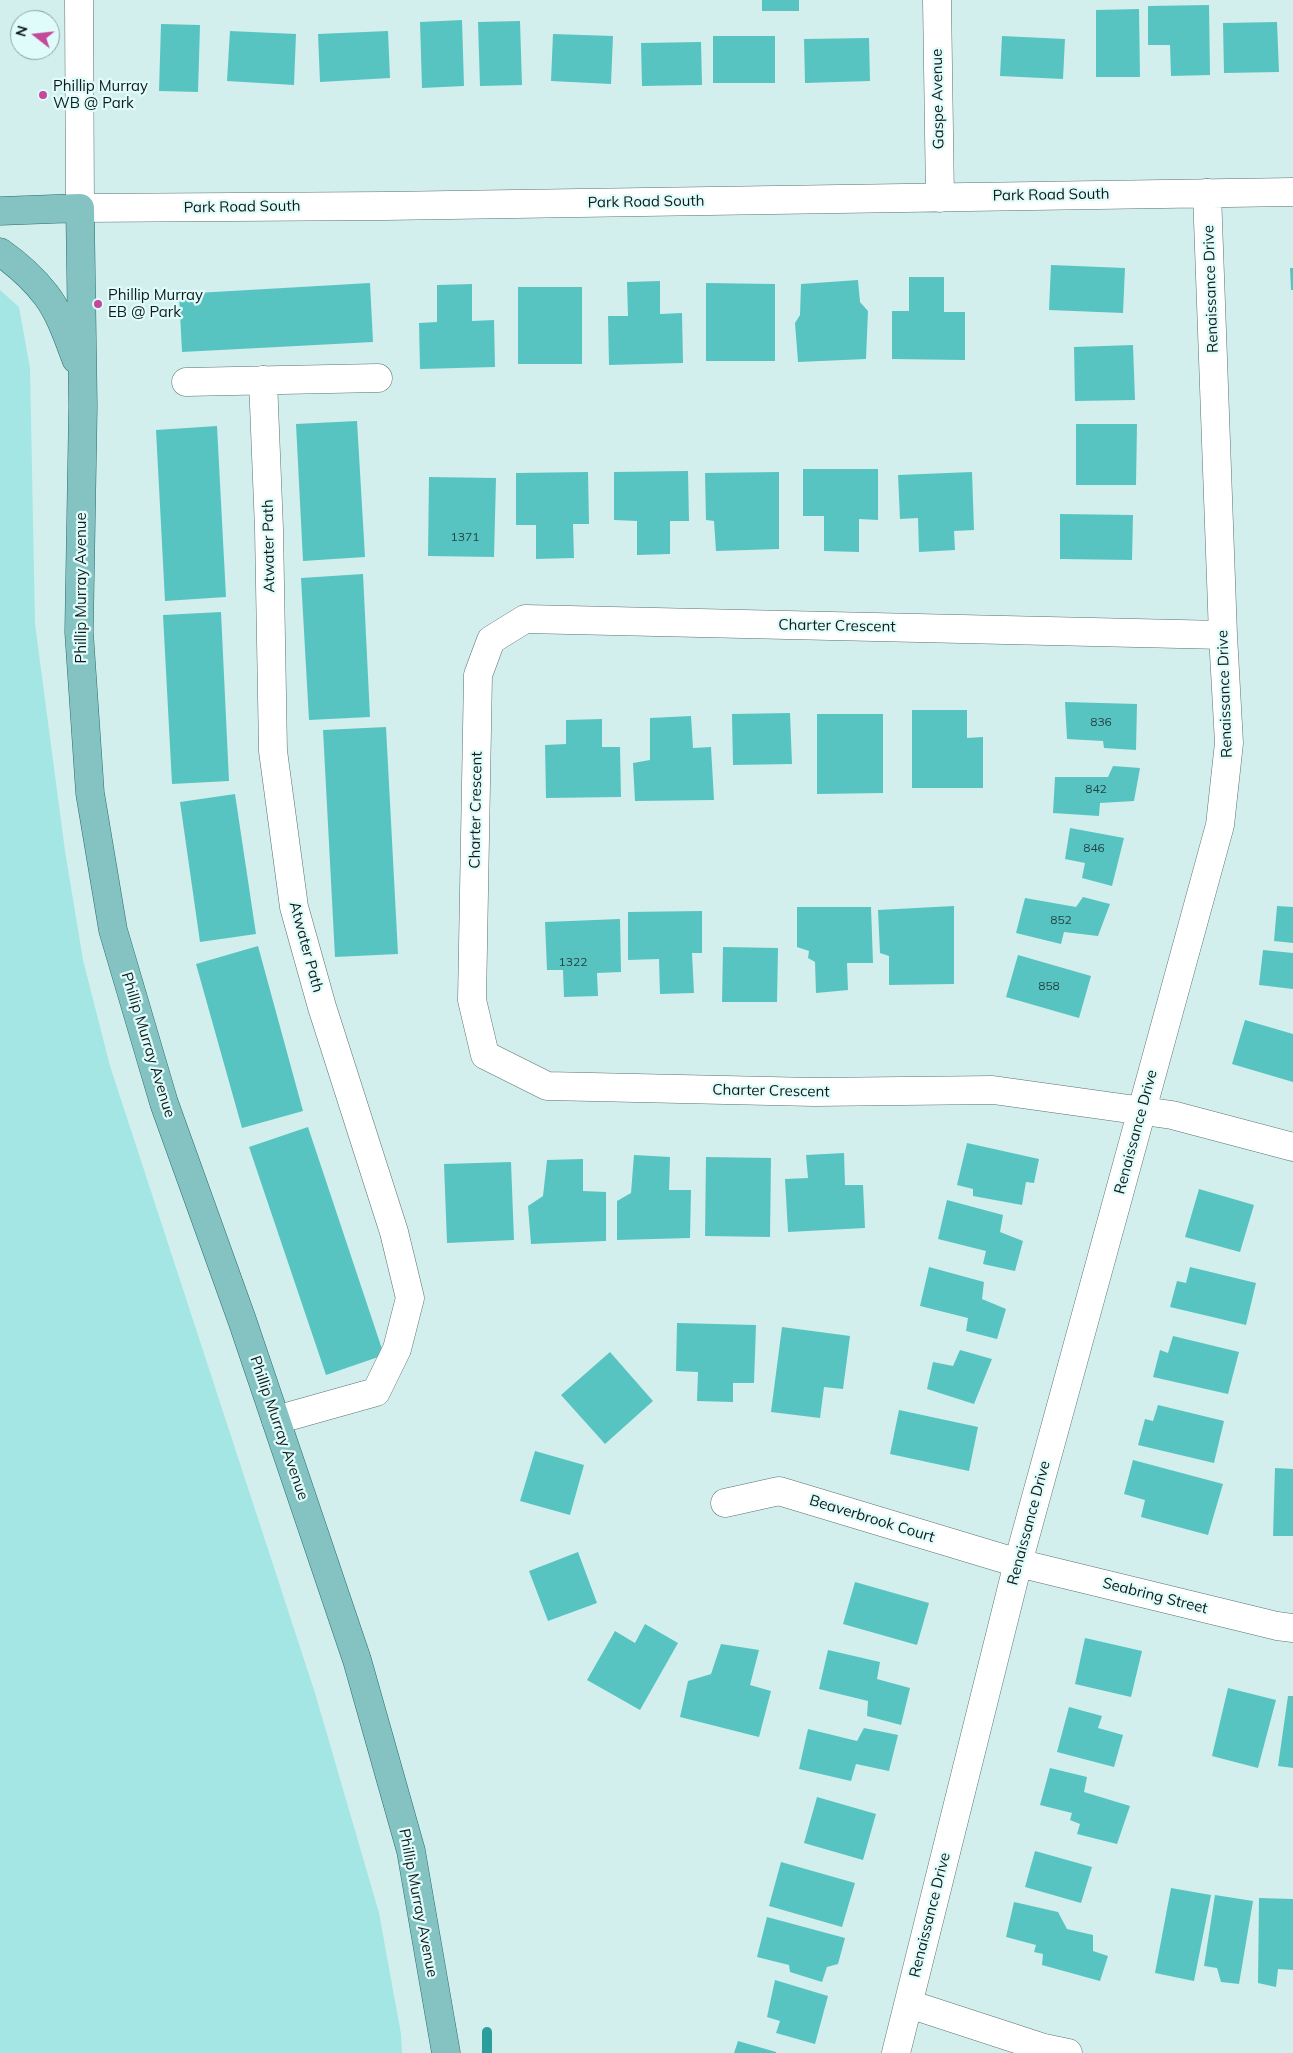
<!DOCTYPE html>
<style>
body{margin:0}
#map{position:relative;width:1293px;height:2053px;overflow:hidden;background:#d2efed;font-family:Mulish,sans-serif}
canvas{display:block}
.north{position:absolute;left:10px;top:10px;width:50px;height:50px;box-sizing:border-box;background:#dffcfb;border:1px solid #8da2a1;border-radius:50%;rotate:286deg;font-size:14px;font-weight:700;line-height:20px;text-align:center;color:#111b1b}
.north::after{content:'';display:block;margin:auto;width:18px;height:22px;background:#c4499a;clip-path:polygon(50% 0,100% 100%,50% 72%,0 100%)}
</style>
<div id="map">
<canvas width="1293" height="2053"></canvas>
<div class="north">N</div>
</div>
<script>
const c = document.querySelector('canvas').getContext('2d');
c.lineJoin = 'round';
function fill(path, color) { c.fillStyle = color; c.fill(path, 'evenodd'); }
function trace(path, color, width, dash) { c.strokeStyle = color; c.lineWidth = width; c.lineCap = dash ? 'butt' : 'round'; c.setLineDash(dash || []); c.stroke(path); }
function write(font, color, halo, rows, align = 'center') {
  c.font = font + ' Mulish,sans-serif'; c.lineWidth = 4.5; c.setLineDash([]); c.textBaseline = 'middle'; c.strokeStyle = halo; c.fillStyle = color; for (const [text, x, y, turn = 0] of rows) {
    c.save(); c.translate(x, y); c.rotate((+turn || 0) * Math.PI / 180); c.textAlign = isNaN(turn) ? turn : align; if (halo) c.strokeText(text, 0, 0); c.fillText(text, 0, 0); c.restore();
  }
}
fill(new Path2D(`
 M0,290L19,307L30,368L35,624L65,851L83,960L110,1066L315,1693L379,1913L401,2034L402,2053H0Z`), '#a4e6e3');
trace(new Path2D(`
 M487,2032V2053`), '#2a9e9c', 10);
fill(new Path2D(`
 M762,0H799V11H762Z
 M1209,5L1210,75L1171,76L1170,45H1148V6Z
 M1139,9L1140,77H1096V10Z
 M462,20L464,86L422,88L420,22Z
 M520,21L522,85L480,86L478,22Z
 M1277,22L1279,72L1224,73L1223,23Z
 M161,24L200,25L198,92L159,91Z
 M230,31L296,34L294,85L227,81Z
 M388,31L390,78L320,82L318,34Z
 M553,34L613,36L611,84L551,81Z
 M713,36H775V83H713Z
 M1002,36L1065,39L1063,79L1000,76Z
 M869,38L870,81L805,83L804,39Z
 M701,42L702,85L642,86L641,43Z
 M1051,265L1125,268L1123,313L1049,310Z
 M1290,268H1293V290H1291Z
 M909,277H944V312H965V360L892,359V311H909Z
 M858,280L860,302L868,311L866,359L798,362L795,323L800,315L801,284Z
 M660,281V314L682,313L683,363L609,365L608,316H628L627,282Z
 M370,283L373,342L182,352L179,294Z
 M706,283L775,284V361H706Z
 M472,284V321L494,320L495,367L420,369L419,323L437,322V285Z
 M518,287H582V364H518Z
 M1133,345L1135,400L1075,401L1074,347Z
 M357,421L365,557L303,561L296,424Z
 M1076,424H1137L1136,485H1076Z
 M217,426L226,597L165,601L156,430Z
 M803,469H878V520L859,519V552L824,551V516H803Z
 M688,471L689,521H670V554L637,555V521L614,520V472Z
 M588,472L589,524H573L574,558L536,559V525H516V473Z
 M779,472V549L716,551L714,521L706,520L705,473Z
 M972,472L974,530L954,531L955,550L919,552L918,518L900,519L898,475Z
 M429,477L496,478L494,557L428,556Z
 M1060,514L1133,515L1132,560L1060,559Z
 M363,574L370,717L309,720L301,578Z
 M221,612L229,781L172,784L163,615Z
 M1065,702L1137,704L1136,750L1104,748L1103,741L1067,739Z
 M912,710H967V738L983,737V788H912Z
 M790,713L792,764L733,765L732,714Z
 M817,714H883V793L817,794Z
 M691,716L693,748L711,747L714,800L635,801L633,763L650,760V718Z
 M602,719V747H620L621,797L546,798L545,745L566,744V720Z
 M386,727L398,954L335,957L323,730Z
 M1113,766L1140,768L1134,801L1100,803L1099,816L1053,813L1055,777H1108Z
 M235,794L256,934L200,942L180,802Z
 M1070,828L1124,838L1112,886L1082,878L1085,863L1065,859Z
 M1083,897L1110,904L1098,936L1064,932L1061,944L1016,933L1025,898L1076,907Z
 M954,906V984L889,985V956L880,953L878,910Z
 M1277,906L1293,907V943L1274,941Z
 M797,907H871L873,963H847L848,990L816,993L815,962L808,958L809,951L797,947Z
 M702,911V953H692L694,993L660,994L659,959L628,960V912Z
 M620,919L621,972L597,973L598,996L564,997L563,970H547L545,922Z
 M258,946L303,1111L242,1128L196,964Z
 M723,947L778,948L777,1002H722Z
 M1263,950L1293,953V989L1259,985Z
 M1018,955L1091,976L1079,1018L1006,997Z
 M1245,1020L1293,1034V1082L1232,1064Z
 M308,1127L384,1355L326,1375L249,1147Z
 M967,1143L1039,1159L1034,1183L1026,1182L1022,1205L973,1196V1189L957,1185Z
 M844,1153L845,1185H863L865,1228L788,1232L785,1179L808,1178L806,1155Z
 M634,1155L670,1157L669,1190H691L690,1238L617,1240V1201L631,1193Z
 M706,1157L771,1158L770,1237L705,1236Z
 M583,1159V1191L606,1192V1241L531,1244L528,1206L543,1196L547,1160Z
 M511,1162L514,1240L447,1243L444,1164Z
 M1199,1189L1254,1205L1240,1252L1185,1237Z
 M947,1200L1003,1215L1000,1232L1023,1241L1015,1271L983,1264L986,1251L938,1239Z
 M929,1267L984,1282L982,1299L1006,1309L997,1339L966,1331L968,1318L920,1306Z
 M1190,1267L1256,1283L1246,1325L1170,1307L1177,1281L1186,1283Z
 M677,1323L756,1325L754,1383H733V1402L697,1401L698,1372L676,1371Z
 M782,1327L850,1336L843,1389L824,1387L820,1418L771,1412Z
 M1173,1336L1239,1352L1228,1394L1153,1377L1160,1350L1168,1353Z
 M960,1350L992,1359L974,1404L927,1389L933,1362L953,1366Z
 M610,1352L653,1401L605,1444L561,1395Z
 M1158,1405L1224,1421L1214,1463L1138,1445L1145,1419L1153,1421Z
 M899,1410L978,1427L969,1471L890,1454Z
 M535,1451L584,1465L570,1515L520,1501Z
 M1133,1460L1223,1484L1208,1535L1141,1517L1145,1500L1124,1494Z
 M1275,1468L1293,1469V1536H1273Z
 M578,1552L597,1603L548,1621L529,1571Z
 M855,1582L929,1603L917,1645L843,1624Z
 M645,1624L678,1643L640,1710L587,1680L615,1631L635,1643Z
 M1085,1638L1142,1651L1131,1697L1075,1684Z
 M721,1644L759,1650L750,1685L771,1691L759,1737L680,1717L688,1681L711,1674Z
 M828,1650L880,1662L877,1679L910,1688L901,1725L867,1716L868,1701L819,1689Z
 M1228,1688L1276,1700L1258,1768L1212,1756Z
 M1288,1696H1293V1768L1278,1766Z
 M1069,1707L1102,1716L1098,1728L1123,1735L1114,1767L1057,1752Z
 M864,1728L898,1735L889,1771L856,1764L851,1781L799,1769L808,1729L857,1741Z
 M1050,1768L1087,1777L1084,1792L1130,1806L1117,1844L1077,1834L1080,1824L1070,1820L1072,1813L1040,1805Z
 M817,1797L876,1814L863,1860L804,1843Z
 M1035,1851L1092,1867L1081,1903L1025,1887Z
 M781,1862L855,1883L842,1927L769,1906Z
 M1171,1888L1211,1895L1194,1981L1155,1973Z
 M1215,1895L1253,1901L1239,1984L1221,1982L1217,1968L1204,1966Z
 M1259,1898L1293,1899V1970L1278,1969L1276,1987L1258,1983Z
 M1014,1902L1058,1912L1067,1929L1093,1935V1951L1108,1956L1100,1981L1042,1965L1043,1954L1034,1952L1036,1945L1006,1937Z
 M767,1917L845,1938L838,1964L827,1967L822,1982L790,1972L789,1965L757,1957Z
 M775,1980L828,1996L815,2044L776,2033L780,2021L767,2017Z
 M738,2041L776,2052V2053H734Z`), '#58c4c2');
const minor = new Path2D(`
 M79,0L80,208L385,206L1293,192
 M937,0L940,198
 M263,380L269,529L273,751L294,907L322,1007L394,1232L410,1298L397,1349L376,1392L276,1420
 M186,382L378,378
 M1223,635L525,619L491,640L478,675L472,1000L485,1055L547,1086L814,1092L993,1090L1172,1115L1293,1147
 M725,1503L779,1491L1018,1563L1277,1626L1293,1628
 M909,2004L1044,2048L1068,2053
 M896,2053L1018,1563L1220,825L1229,743L1223,635L1207,193`);
const major = new Path2D(`
 M0,211L80,208L83,406L79,632L90,793L113,930L164,1103L242,1320L357,1660L411,1851L446,2053
 M0,252C17,264 33,278 46,295C60,313 68,338 76,359`);
trace(minor, '#597271', 29);
trace(major, '#286e6d', 29);
trace(minor, '#fff', 28);
trace(major, '#85c3c2', 28);
for (const [x, y, r, color] of [
 [43,95,5,"#c4499a"],
 [98,304,5,"#c4499a"]
]) { const dot = new Path2D(); dot.arc(x, y, r, 0, 2 * Math.PI); c.fillStyle = color; c.fill(dot); trace(dot, '#dffcfb', 2); }
write('12px', '#234545', null, [
 ["1371",465,537],
 ["836",1101,722],
 ["842",1096,789],
 ["846",1094,848],
 ["852",1061,920],
 ["1322",573,962],
 ["858",1049,986]
]);
write('15px', '#111b1b', '#dffcfb', [
 ["Phillip Murray",53,86],
 ["WB @ Park",53,103],
 ["Phillip Murray",108,295],
 ["EB @ Park",108,312]
], 'left');
write('15px', '#111b1b', '#dffcfb', [
 ["Gaspe Avenue",938,99,-91],
 ["Park Road South",1051,195,-1],
 ["Park Road South",646,202,-1],
 ["Park Road South",242,207,-1],
 ["Renaissance Drive",1211,289,-92],
 ["Atwater Path",269,546,-91],
 ["Phillip Murray Avenue",81,588,-90],
 ["Charter Crescent",837,626,1],
 ["Renaissance Drive",1225,694,-92],
 ["Charter Crescent",476,810,-89],
 ["Atwater Path",306,947,75],
 ["Phillip Murray Avenue",148,1045,73],
 ["Charter Crescent",771,1091,1],
 ["Renaissance Drive",1136,1132,-75],
 ["Phillip Murray Avenue",279,1428,71],
 ["Beaverbrook Court",872,1519,17],
 ["Renaissance Drive",1029,1523,-75],
 ["Seabring Street",1155,1596,14],
 ["Phillip Murray Avenue",418,1903,79],
 ["Renaissance Drive",930,1915,-76]
]);
</script>
